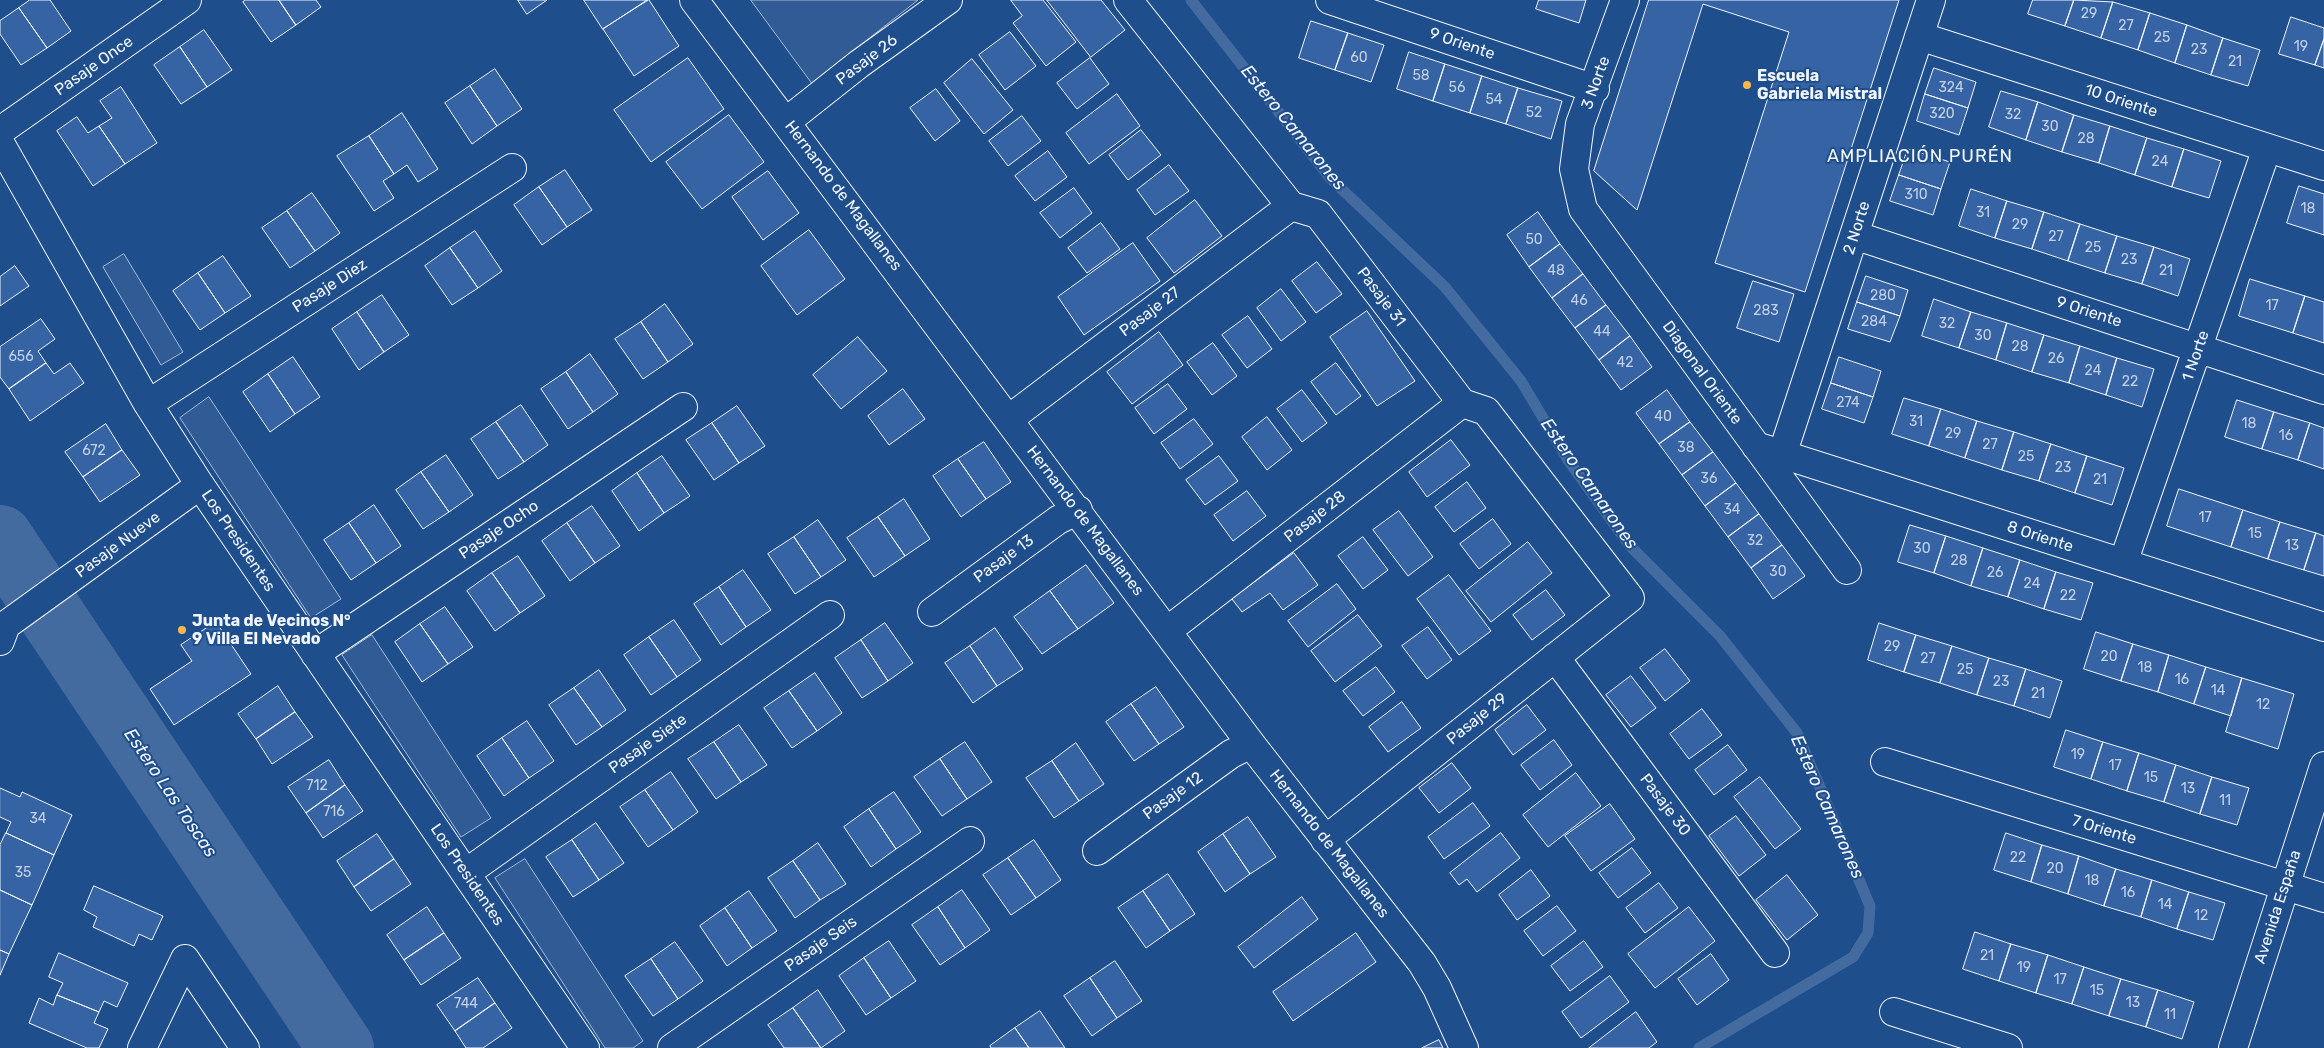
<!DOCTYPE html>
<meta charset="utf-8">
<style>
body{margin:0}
canvas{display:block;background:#1f4e8c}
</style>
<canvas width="2324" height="1048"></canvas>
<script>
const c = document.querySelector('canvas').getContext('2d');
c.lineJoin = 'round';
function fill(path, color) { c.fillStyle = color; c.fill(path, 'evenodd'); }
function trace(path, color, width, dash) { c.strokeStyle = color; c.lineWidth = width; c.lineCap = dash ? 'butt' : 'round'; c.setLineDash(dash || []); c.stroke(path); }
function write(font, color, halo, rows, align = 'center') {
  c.font = font + ' Rubik,sans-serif'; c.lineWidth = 4; c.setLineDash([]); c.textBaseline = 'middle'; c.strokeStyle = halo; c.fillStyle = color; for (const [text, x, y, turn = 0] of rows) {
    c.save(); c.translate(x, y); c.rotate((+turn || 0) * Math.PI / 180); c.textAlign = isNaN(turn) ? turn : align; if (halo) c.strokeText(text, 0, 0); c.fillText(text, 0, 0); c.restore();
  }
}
const green = new Path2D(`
 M751,0H918L812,83Z
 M124,254L183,352L161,365L103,267Z
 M209,397L341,599L311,618L180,418Z
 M372,635L491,818L461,837L342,655Z
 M525,859L643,1041L633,1048H605L495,878Z`);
fill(green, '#305b95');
trace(green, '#a8bbd7', 1);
trace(new Path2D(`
 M1191,0L1331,179L1445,287L1521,381L1568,460L1630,546L1720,636L1797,733L1870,906L1868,933L1853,957L1699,1048`), '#446ba0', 11);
trace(new Path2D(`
 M0,538L341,1048`), '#446ba0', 66);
const building = new Path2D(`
 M30,0H50L71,31L47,48L19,8Z
 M246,0H279L296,25L271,42L243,2Z
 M279,0H316L321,7L296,25Z
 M518,0H547L527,14Z
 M584,0H647L603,29Z
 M649,0L679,46L634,76L603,29Z
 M1011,0H1043L1076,42L1046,66L1013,23L1022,16Z
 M1047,0H1101L1125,30L1091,57Z
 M1539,0H1586L1579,23L1536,9Z
 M1649,0H1899L1805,292L1715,263L1789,32L1703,4L1637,210L1594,171Z
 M2033,0H2074L2065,26L2028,14Z
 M2074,0L2113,2L2101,38L2065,26Z
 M2113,2L2150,13L2138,50L2101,38Z
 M19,8L47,48L21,65L0,34V21Z
 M2150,13L2187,25L2175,63L2138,50Z
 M2291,17L2324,28V39L2315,65L2279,54Z
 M1311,21L1348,33L1335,70L1299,58Z
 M2187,25L2223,38L2211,75L2175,63Z
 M204,30L232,70L207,87L180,47Z
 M1010,32L1036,66L1005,90L979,55Z
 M1348,33L1384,45L1371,82L1335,70Z
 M2223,38L2260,50L2248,86L2211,75Z
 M2324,39V68L2315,65Z
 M180,47L207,87L181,104L154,65Z
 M1409,52L1445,64L1433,101L1397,89Z
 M688,58L724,109L651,162L614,110Z
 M1090,58L1109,84L1077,109L1057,83Z
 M972,59L1013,110L984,134L944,83Z
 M1445,64L1482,76L1470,113L1433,101Z
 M1934,68L1976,82L1968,108L1925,94Z
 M495,69L522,109L497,126L470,86Z
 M1482,76L1518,88L1506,124L1470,113Z
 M470,86L497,126L472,144L445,103Z
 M121,87L157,143L125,164L99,126L112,118L100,101Z
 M1518,88L1562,101L1551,139L1506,124Z
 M936,89L960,121L935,141L910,108Z
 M2001,91L2038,102L2026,140L1989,127Z
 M1117,94L1140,126L1089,164L1066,133Z
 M1925,94L1968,108L1959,135L1917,121Z
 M2038,102L2074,115L2062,152L2026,140Z
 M402,113L438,169L418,182L407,165L394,174L369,136Z
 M729,115L764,162L702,209L666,162Z
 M2074,115L2110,126L2099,163L2062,152Z
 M1022,116L1041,141L1008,166L989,141Z
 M77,117L88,133L99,126L125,164L93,186L57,131Z
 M2110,126L2147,138L2135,175L2099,163Z
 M1141,130L1161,155L1128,180L1109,155Z
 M369,136L394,174L383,181L394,198L374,211L337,156Z
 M2147,138L2184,149L2172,187L2135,175Z
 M1908,149L1950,162L1941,189L1899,175Z
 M2184,149L2221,161L2209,198L2172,187Z
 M1048,151L1067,177L1035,201L1015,176Z
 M1169,165L1189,191L1155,215L1137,190Z
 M565,170L592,210L567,227L539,187Z
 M768,171L799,213L763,240L732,197Z
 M1899,175L1941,189L1933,215L1890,201Z
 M2299,186L2324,194V235L2287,223Z
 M539,187L567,227L542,245L514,205Z
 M1074,188L1092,213L1060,238L1040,213Z
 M1971,189L2007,201L1995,238L1959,226Z
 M312,193L340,233L315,251L287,211Z
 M1195,200L1222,236L1174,273L1147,238Z
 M2007,201L2044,212L2032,249L1995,238Z
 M287,211L315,251L290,268L262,228Z
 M1538,212L1560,244L1529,267L1507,235Z
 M2044,212L2080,224L2068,261L2032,249Z
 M1101,223L1120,249L1087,273L1068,248Z
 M2080,224L2117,236L2105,273L2068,261Z
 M809,230L845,279L797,315L761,266Z
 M475,231L502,271L478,288L450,248Z
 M2117,236L2154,247L2142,284L2105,273Z
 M1133,243L1160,281L1084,335L1058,297Z
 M1560,244L1583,274L1552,298L1529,267Z
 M2154,247L2190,259L2178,296L2142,284Z
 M450,248L478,288L452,305L425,266Z
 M223,256L251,296L225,313L198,273Z
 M1317,262L1342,294L1316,313L1292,281Z
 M15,266L29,286L0,306V277Z
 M198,273L225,313L200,330L173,291Z
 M1583,274L1606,305L1575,328L1552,298Z
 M1866,276L1908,290L1900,316L1857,302Z
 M2250,279L2305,296L2293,333L2239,316Z
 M1753,281L1794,294L1779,342L1737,328Z
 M1281,289L1306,322L1281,341L1257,308Z
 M382,295L409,335L384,352L357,312Z
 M2305,296L2324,302V343L2293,333Z
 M1934,299L1971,312L1959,348L1922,336Z
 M1857,302L1900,316L1890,342L1848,329Z
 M665,304L693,344L668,362L641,322Z
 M1606,305L1630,336L1599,360L1575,328Z
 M1367,311L1415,381L1377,406L1330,337Z
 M357,312L384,352L359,370L332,329Z
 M1971,312L2007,323L1996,360L1959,348Z
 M1248,316L1272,349L1247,368L1222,335Z
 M41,319L55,339L38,351L46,363L9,389L0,377V347Z
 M641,322L668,362L643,379L615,339Z
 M2007,323L2044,335L2032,372L1996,360Z
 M1159,332L1183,365L1132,404L1107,372Z
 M2044,335L2080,346L2069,383L2032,372Z
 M1630,336L1652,367L1621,390L1599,360Z
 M858,337L887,371L841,409L813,375Z
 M1213,343L1237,376L1212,395L1187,362Z
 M2080,346L2117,358L2106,395L2069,383Z
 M590,354L618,394L593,412L566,372Z
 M293,357L320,397L295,414L268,374Z
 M1839,357L1881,371L1873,397L1831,383Z
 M2117,358L2154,369L2142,407L2106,395Z
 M46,363L54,374L70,363L84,383L30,421L9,389Z
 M1336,363L1361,396L1336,415L1311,382Z
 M566,372L593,412L568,429L541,389Z
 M268,374L295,414L270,432L243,392Z
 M1831,383L1873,397L1864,423L1822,409Z
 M1168,384L1187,409L1154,434L1135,408Z
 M903,389L925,419L889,445L868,416Z
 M1302,390L1327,423L1302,442L1277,409Z
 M1667,390L1690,422L1659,444L1636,413Z
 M1904,398L1941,409L1929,446L1892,434Z
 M2237,400L2274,412L2262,449L2225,437Z
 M521,405L548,445L524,462L496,422Z
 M737,406L765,446L739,463L712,423Z
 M1941,409L1977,421L1965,458L1929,446Z
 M2274,412L2310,423L2298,460L2262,449Z
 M1267,417L1292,450L1267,470L1242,437Z
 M1194,419L1213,444L1180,469L1161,443Z
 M1977,421L2014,432L2002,470L1965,458Z
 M496,422L524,462L498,479L471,439Z
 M1690,422L1713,452L1682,475L1659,444Z
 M712,423L739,463L714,480L686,440Z
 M2310,423L2324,428V469L2298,460Z
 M106,424L122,450L83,477L65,452Z
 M2014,432L2051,444L2039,481L2002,470Z
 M1451,440L1470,465L1427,497L1409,472Z
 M984,442L1011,482L986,499L958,459Z
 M2051,444L2087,456L2075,493L2039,481Z
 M122,450L140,475L100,502L83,477Z
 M1713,452L1736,483L1705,506L1682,475Z
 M446,455L473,495L449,512L421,472Z
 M662,456L690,496L664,513L637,473Z
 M1219,456L1238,481L1205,505L1186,480Z
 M2087,456L2124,468L2112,505L2075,493Z
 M958,459L986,499L961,517L933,476Z
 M421,472L449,512L423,529L396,490Z
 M637,473L664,513L639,531L612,491Z
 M1467,482L1486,508L1454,532L1435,507Z
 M1736,483L1759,514L1728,537L1705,506Z
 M2179,489L2243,510L2231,547L2167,526Z
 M1247,491L1266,516L1233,541L1214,515Z
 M904,499L930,539L905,556L878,517Z
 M374,505L401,546L376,563L349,523Z
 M592,506L620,546L595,563L567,523Z
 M2243,510L2280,522L2268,559L2231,547Z
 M1399,511L1433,557L1408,576L1373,530Z
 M1759,514L1782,545L1751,568L1728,537Z
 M878,517L905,556L874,577L847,538Z
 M1493,519L1511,544L1479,569L1460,544Z
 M818,520L846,560L821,577L794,537Z
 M2280,522L2316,533L2304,570L2268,559Z
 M349,523L376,563L351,580L324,540Z
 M567,523L595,563L570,581L542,541Z
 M1910,525L1946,536L1934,573L1898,562Z
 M2316,533L2324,536V576L2304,570Z
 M1946,536L1983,548L1971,586L1934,573Z
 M794,537L821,577L795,594L768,554Z
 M1363,537L1388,570L1363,589L1338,556Z
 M1528,542L1552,573L1491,622L1466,591Z
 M1782,545L1805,576L1773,599L1751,568Z
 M1983,548L2020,560L2008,597L1971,586Z
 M1294,553L1318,585L1283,610L1270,593L1242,612L1232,599Z
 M518,556L545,596L520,613L492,573Z
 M2020,560L2056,572L2044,609L2008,597Z
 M1086,565L1114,603L1078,629L1050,591Z
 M743,570L771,610L746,627L719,587Z
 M2056,572L2093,583L2081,620L2044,609Z
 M492,573L520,613L495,631L467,591Z
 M1449,575L1491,631L1459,655L1417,599Z
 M1337,584L1356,609L1308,647L1288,621Z
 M719,587L746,627L721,645L694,604Z
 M1546,590L1565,615L1532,640L1513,615Z
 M1050,591L1078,629L1042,654L1014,617Z
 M445,607L473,647L448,664L420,624Z
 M1358,615L1382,646L1335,682L1311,651Z
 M674,620L701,660L677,677L649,637Z
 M216,622L251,674L174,725L150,689L192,661L181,645Z
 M885,623L913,663L888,681L861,640Z
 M1879,623L1916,635L1904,672L1868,660Z
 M420,624L448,664L422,682L395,642Z
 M1428,627L1452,660L1427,679L1402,646Z
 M995,628L1023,669L997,686L970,646Z
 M2096,632L2133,644L2121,681L2084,669Z
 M1916,635L1952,646L1940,683L1904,672Z
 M649,637L677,677L651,695L624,655Z
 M861,640L888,681L862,698L835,658Z
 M2133,644L2169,655L2158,692L2121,681Z
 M970,646L997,686L973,703L945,663Z
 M1952,646L1989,658L1977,695L1940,683Z
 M1665,649L1690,681L1665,701L1640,668Z
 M2169,655L2206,667L2194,704L2158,692Z
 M1989,658L2026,669L2014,706L1977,695Z
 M1376,667L1395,692L1363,716L1343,691Z
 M2206,667L2242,678L2231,716L2194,704Z
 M2026,669L2062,681L2050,718L2014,706Z
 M599,670L626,710L602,727L574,688Z
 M815,673L842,713L817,731L789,691Z
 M1631,676L1656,708L1631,727L1606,695Z
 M2242,678L2294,694L2278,749L2226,732Z
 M278,686L295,712L256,739L238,714Z
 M1156,687L1184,727L1159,744L1131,704Z
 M574,688L602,727L576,745L549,705Z
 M789,691L817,731L792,748L764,708Z
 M1402,702L1421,728L1388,752L1369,727Z
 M1131,704L1159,744L1134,761L1106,722Z
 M1527,705L1546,730L1513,755L1495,730Z
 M1702,709L1722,735L1689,759L1670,734Z
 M295,712L313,737L272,764L256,739Z
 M527,721L554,761L529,778L502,738Z
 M739,725L767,765L741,782L714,742Z
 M2066,730L2103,742L2091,779L2054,767Z
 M502,738L529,778L504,796L477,756Z
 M1554,740L1572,765L1540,790L1521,765Z
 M714,742L741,782L716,799L688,759Z
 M965,742L992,782L967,799L940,759Z
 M2103,742L2139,753L2127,791L2091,779Z
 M1076,743L1104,784L1079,801L1052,761Z
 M1728,745L1747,770L1714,795L1695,770Z
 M2139,753L2176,765L2164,802L2127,791Z
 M940,759L967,799L942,816L914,777Z
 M329,760L345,785L306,813L288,787Z
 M1052,761L1079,801L1054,818L1026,778Z
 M1452,763L1471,788L1439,813L1419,788Z
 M2176,765L2212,777L2200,814L2164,802Z
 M671,772L698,812L673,830L645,790Z
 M1576,773L1601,806L1548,847L1523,815Z
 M1760,777L1801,829L1775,849L1734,797Z
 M2212,777L2249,788L2237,825L2200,814Z
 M345,785L363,811L323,838L306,813Z
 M0,788L20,797L22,792L72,815L54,855L6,833L11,822L0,817Z
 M645,790L673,830L648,847L620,807Z
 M894,792L921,832L896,849L869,809Z
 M1473,803L1490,826L1444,859L1428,837Z
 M1610,804L1635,839L1591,871L1565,836Z
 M869,809L896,849L871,867L844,827Z
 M1736,816L1766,855L1739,876L1709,836Z
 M1248,817L1276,857L1250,874L1223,834Z
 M596,823L624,863L599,880L572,840Z
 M6,833L54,855L32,905L0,890V845Z
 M1501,833L1520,858L1477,892L1467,879L1459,885L1450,873Z
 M2006,833L2042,845L2031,882L1994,870Z
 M377,834L394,859L354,887L337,861Z
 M1223,834L1250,874L1225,892L1198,852Z
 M572,840L599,880L573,897L546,857Z
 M1034,840L1061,880L1036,898L1008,858Z
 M818,843L846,884L820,900L793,861Z
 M2042,845L2079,856L2068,894L2031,882Z
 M1632,848L1651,873L1618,898L1599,873Z
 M2079,856L2116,869L2104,906L2068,894Z
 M1008,858L1036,898L1011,915L983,875Z
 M394,859L411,884L371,911L354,887Z
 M793,861L820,900L795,918L768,878Z
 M2116,869L2152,880L2141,917L2104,906Z
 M1531,870L1550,896L1517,920L1499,895Z
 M1168,874L1195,914L1170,931L1143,891Z
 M1787,875L1818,915L1787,940L1756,900Z
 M2152,880L2189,892L2177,929L2141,917Z
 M1659,883L1678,908L1645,933L1626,908Z
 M94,886L163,916L152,940L139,934L134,946L93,927L97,917L84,910Z
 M0,890L32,905L9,954L0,950Z
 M962,890L990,930L965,948L938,907Z
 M749,891L777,931L752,948L725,908Z
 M1143,891L1170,931L1146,948L1118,908Z
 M2189,892L2225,903L2213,940L2177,929Z
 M1302,897L1318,919L1254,968L1238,947Z
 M1557,906L1576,931L1543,956L1524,931Z
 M427,907L444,933L404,960L387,935Z
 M938,907L965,948L940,965L912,925Z
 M1689,907L1715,941L1655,988L1628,954Z
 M725,908L752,948L727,966L700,926Z
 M1975,932L2011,944L1999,981L1963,969Z
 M444,933L461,958L421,985L404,960Z
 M1356,933L1376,962L1293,1021L1273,992Z
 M889,941L916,981L891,998L864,958Z
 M1584,941L1603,967L1570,991L1551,966Z
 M675,942L703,981L678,999L651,959Z
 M2011,944L2048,955L2036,993L1999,981Z
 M0,950L9,954L0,975Z
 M59,953L128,983L117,1007L104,1001L99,1012L57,995L63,983L49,977Z
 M1711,954L1729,980L1697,1005L1678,979Z
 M2048,955L2084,967L2072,1004L2036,993Z
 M864,958L891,998L866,1015L839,976Z
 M651,959L678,999L653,1016L625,976Z
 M1115,961L1142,1001L1117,1018L1090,978Z
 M2084,967L2121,979L2109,1016L2072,1004Z
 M1610,976L1629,1002L1581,1038L1562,1012Z
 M478,978L495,1003L455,1031L437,1005Z
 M1090,978L1117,1018L1092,1036L1064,996Z
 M2121,979L2158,990L2146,1027L2109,1016Z
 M818,990L845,1031L821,1048L793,1008Z
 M2158,990L2194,1002L2182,1039L2146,1027Z
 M57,995L99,1012L94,1023L108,1029L99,1048H87L29,1023L39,998L53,1005Z
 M495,1003L512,1028L483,1048H466L455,1031Z
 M793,1008L821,1048H784L768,1025Z
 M1040,1011L1065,1048H1029L1015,1028Z
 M1636,1012L1657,1042L1649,1048H1589Z
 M1015,1028L1029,1048H991L990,1046Z
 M1439,1040L1443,1048H1422Z`);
fill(building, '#3563a3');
trace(building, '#f2f6ff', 1);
const minor = new Path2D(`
 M694,0L1251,744L1422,963L1437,988L1464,1048
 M1128,0L1291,206L1318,214L1462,403L1486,411L1630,598L1325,840
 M1330,0L1595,89
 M1625,0L1580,124L1574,169L1583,209L1847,570
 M1919,36L2324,166
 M787,121L859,64L948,0
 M0,131L187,0
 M0,143L148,404L200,485L585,1048
 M1854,235L2324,390
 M148,404L512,168
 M1009,419L1291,206
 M1756,446L2324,627
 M1782,455L1931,0
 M2123,563L2267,148
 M932,612L1058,520L1078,510
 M1167,631L1462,403
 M0,641L6,625L200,485
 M315,654L683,407
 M1555,657L1775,953
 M1885,762L2324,898
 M1097,851L1231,754L1251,744
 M466,873L830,615
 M185,959L245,1048
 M1894,1012L2008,1048
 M142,1048L185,959
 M672,1048L970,841
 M2233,1048L2324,766`);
trace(minor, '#f2f6ff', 30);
trace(minor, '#1f4e8c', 28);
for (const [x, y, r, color] of [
 [1747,85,5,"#ffb74d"],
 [182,630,5,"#ffb74d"]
]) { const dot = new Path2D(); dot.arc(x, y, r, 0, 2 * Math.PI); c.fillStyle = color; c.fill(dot); trace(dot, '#1f4e8c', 2); }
write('14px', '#c3d1e8', null, [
 ["29",2089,14],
 ["27",2126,26],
 ["25",2162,38],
 ["19",2301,47],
 ["23",2199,50],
 ["60",1359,58],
 ["21",2235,62],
 ["58",1421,76],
 ["56",1457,88],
 ["324",1951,88],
 ["54",1494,100],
 ["52",1534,113],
 ["320",1942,114],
 ["32",2013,115],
 ["30",2050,127],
 ["28",2086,139],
 ["24",2160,162],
 ["310",1916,195],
 ["18",2308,209],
 ["31",1983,213],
 ["29",2020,225],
 ["27",2056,237],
 ["50",1534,240],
 ["25",2093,248],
 ["23",2129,260],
 ["48",1556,271],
 ["21",2166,271],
 ["280",1883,296],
 ["46",1579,301],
 ["17",2272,306],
 ["283",1766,311],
 ["284",1874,322],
 ["32",1947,324],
 ["44",1602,332],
 ["30",1983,336],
 ["28",2020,347],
 ["656",21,357],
 ["26",2056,359],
 ["42",1625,363],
 ["24",2093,371],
 ["22",2130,382],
 ["274",1848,403],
 ["40",1663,417],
 ["31",1916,422],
 ["18",2249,424],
 ["29",1953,434],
 ["16",2286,436],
 ["27",1990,445],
 ["38",1686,448],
 ["672",94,451],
 ["25",2026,457],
 ["23",2063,468],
 ["36",1709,479],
 ["21",2100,480],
 ["34",1732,510],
 ["17",2205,518],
 ["15",2255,534],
 ["32",1755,541],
 ["13",2292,546],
 ["30",1922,549],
 ["28",1959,561],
 ["30",1778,572],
 ["26",1995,573],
 ["24",2032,584],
 ["22",2068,596],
 ["29",1892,647],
 ["20",2109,657],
 ["27",1928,659],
 ["18",2145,668],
 ["25",1965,670],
 ["16",2182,680],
 ["23",2001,682],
 ["14",2218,691],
 ["21",2038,694],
 ["12",2263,705],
 ["19",2078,755],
 ["17",2115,766],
 ["15",2151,778],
 ["712",317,786],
 ["13",2188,789],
 ["11",2225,801],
 ["716",334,812],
 ["34",38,819],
 ["22",2018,858],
 ["20",2055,869],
 ["35",23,873],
 ["18",2092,881],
 ["16",2128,893],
 ["14",2165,905],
 ["12",2201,916],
 ["21",1987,956],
 ["19",2024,968],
 ["17",2060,980],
 ["15",2097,991],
 ["13",2133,1003],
 ["744",466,1004],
 ["11",2170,1015]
]);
write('16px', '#f2f6ff', '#1f4e8c', [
 ["9 Oriente",1462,44,19],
 ["Pasaje 26",867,60,-37],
 ["Pasaje Once",94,66,-35],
 ["3 Norte",1596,83,-70],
 ["10 Oriente",2121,101,18],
 ["Hernando de Magallanes",843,196,53],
 ["2 Norte",1857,228,-72],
 ["Pasaje Diez",330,286,-33],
 ["Pasaje 31",1381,297,53],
 ["Pasaje 27",1150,312,-37],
 ["9 Oriente",2089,312,18],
 ["1 Norte",2196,356,-71],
 ["Diagonal Oriente",1702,373,54],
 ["Pasaje 28",1315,517,-38],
 ["Hernando de Magallanes",1085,521,53],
 ["Pasaje Ocho",499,530,-34],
 ["8 Oriente",2040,537,18],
 ["Los Presidentes",238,541,56],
 ["Pasaje Nueve",118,545,-36],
 ["Pasaje 13",1004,559,-36],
 ["Pasaje 29",1477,719,-39],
 ["Pasaje Siete",648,744,-35],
 ["Pasaje 12",1173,796,-36],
 ["Pasaje 30",1665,805,53],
 ["7 Oriente",2104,830,17],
 ["Hernando de Magallanes",1329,844,52],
 ["Los Presidentes",467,875,56],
 ["Avenida España",2278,907,-72],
 ["Pasaje Seis",821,944,-35]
]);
write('bold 16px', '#f2f6ff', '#1f4e8c', [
 ["Escuela",1757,76],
 ["Gabriela Mistral",1757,94],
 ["Junta de Vecinos N°",192,621],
 ["9 Villa El Nevado",192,639]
], 'left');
write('italic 18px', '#f2f6ff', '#1f4e8c', [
 ["Estero Camarones",1293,128,51],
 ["Estero Camarones",1589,484,55],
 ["Estero Las Toscas",170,793,56],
 ["Estero Camarones",1827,807,66]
]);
c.letterSpacing = '1px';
write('18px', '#f2f6ff', '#1f4e8c', [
 ["AMPLIACIÓN PURÉN",1920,157]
]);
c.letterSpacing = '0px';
</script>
